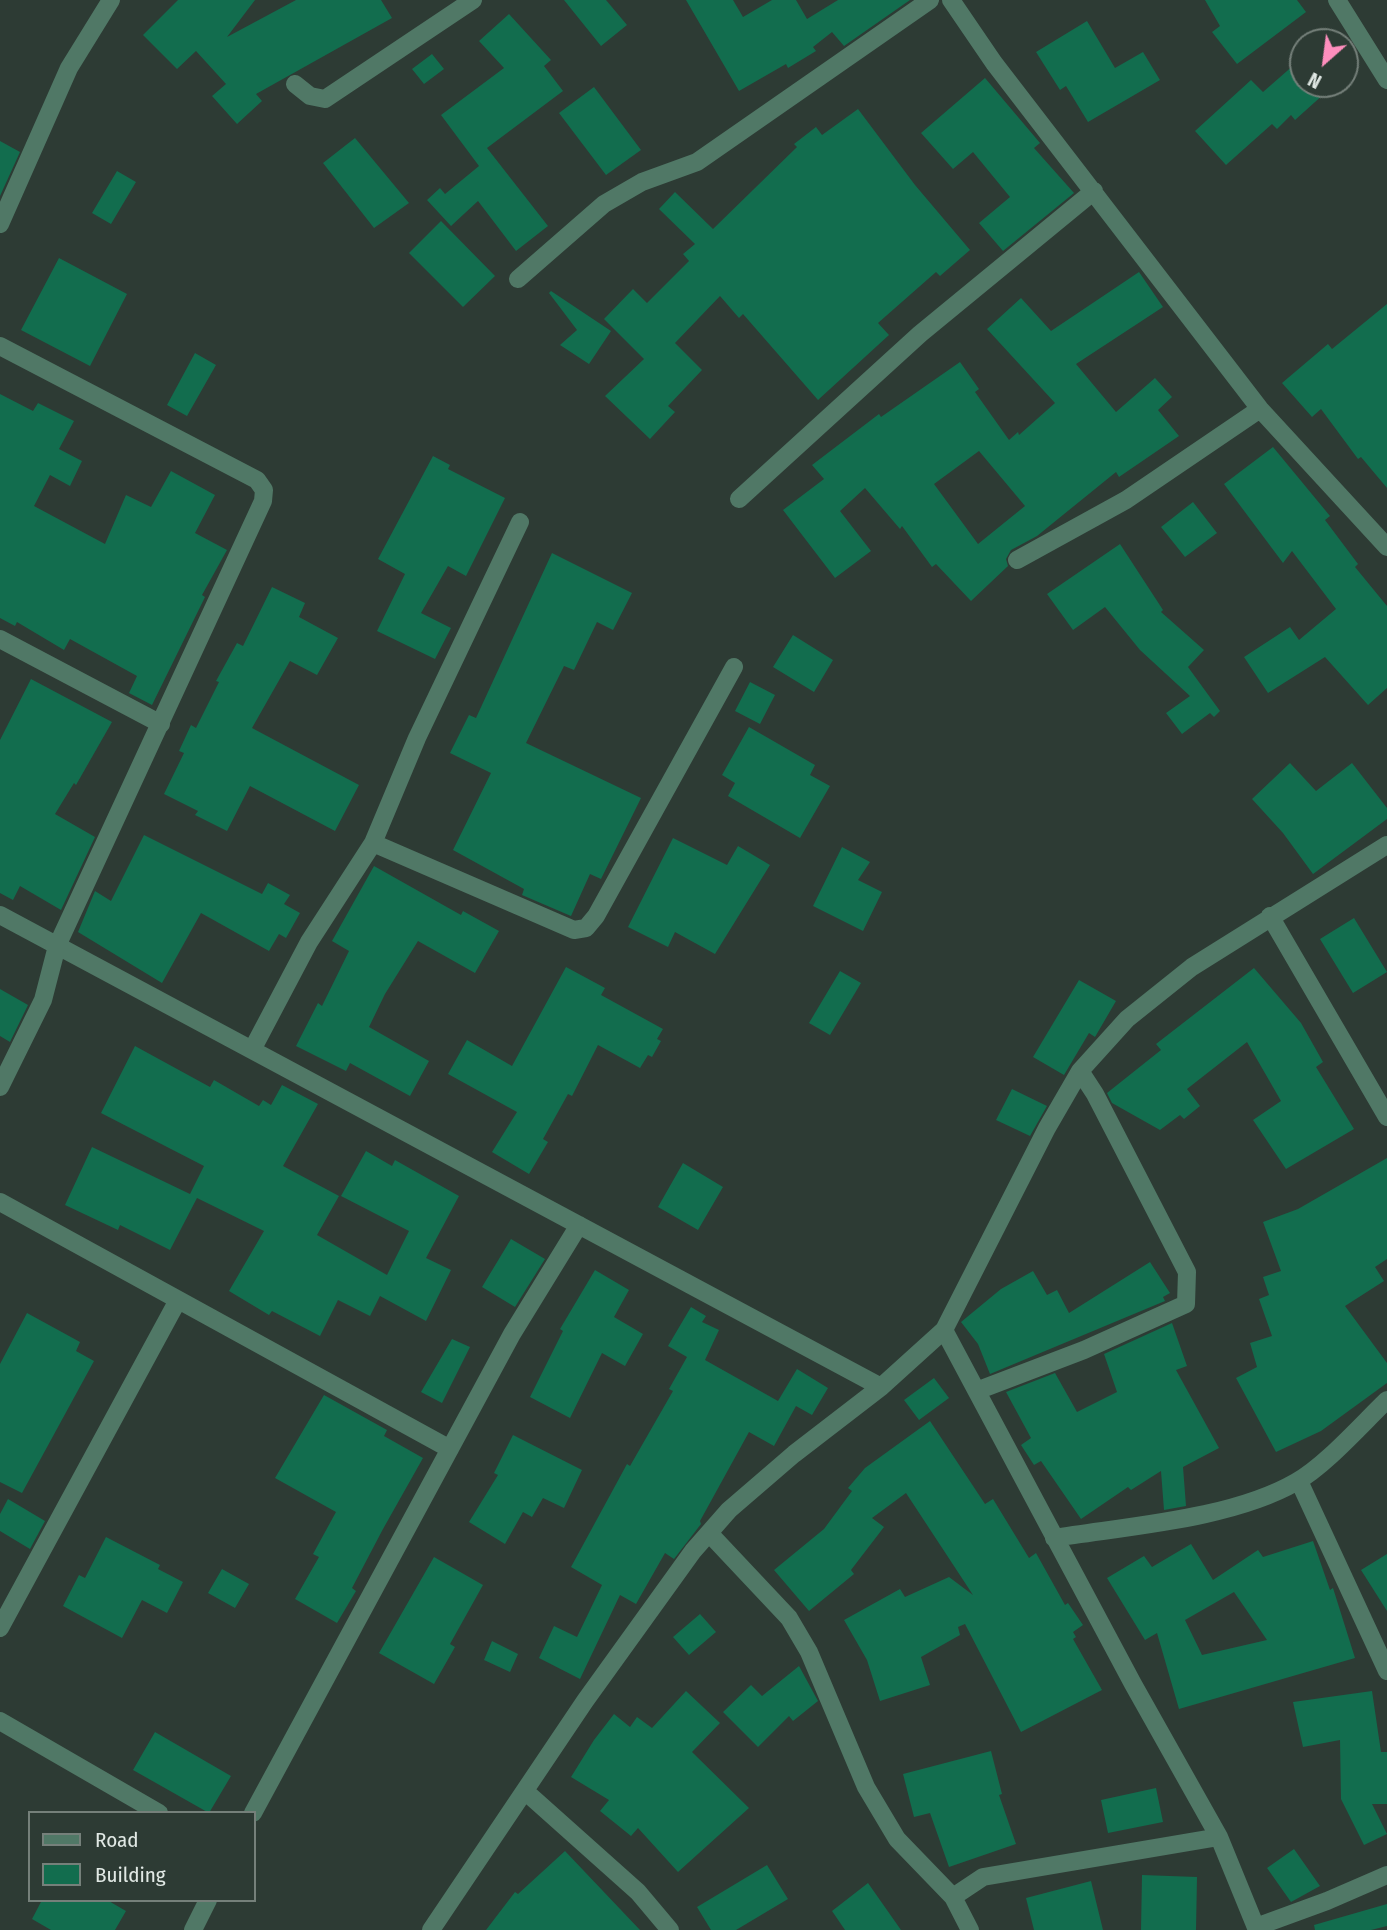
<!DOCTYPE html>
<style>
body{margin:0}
#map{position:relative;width:1387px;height:1930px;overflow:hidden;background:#2d3b34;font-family:"Fira Sans Condensed",sans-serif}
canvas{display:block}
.legend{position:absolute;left:28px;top:1811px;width:228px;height:91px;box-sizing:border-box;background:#2d3b34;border:2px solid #75807a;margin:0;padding:9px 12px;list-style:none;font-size:21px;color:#e0e8e4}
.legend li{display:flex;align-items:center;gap:14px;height:35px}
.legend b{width:35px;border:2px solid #75807a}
.north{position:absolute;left:1289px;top:28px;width:70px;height:70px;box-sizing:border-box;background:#2d3b34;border:2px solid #75807a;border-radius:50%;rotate:208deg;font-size:19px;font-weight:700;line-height:28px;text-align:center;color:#e0e8e4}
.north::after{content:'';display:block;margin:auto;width:24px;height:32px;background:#fe8ebd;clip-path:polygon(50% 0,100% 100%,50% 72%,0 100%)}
</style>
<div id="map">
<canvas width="1387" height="1930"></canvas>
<ul class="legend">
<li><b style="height:9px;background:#507866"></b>Road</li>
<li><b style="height:19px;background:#126d4e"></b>Building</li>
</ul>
<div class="north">N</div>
</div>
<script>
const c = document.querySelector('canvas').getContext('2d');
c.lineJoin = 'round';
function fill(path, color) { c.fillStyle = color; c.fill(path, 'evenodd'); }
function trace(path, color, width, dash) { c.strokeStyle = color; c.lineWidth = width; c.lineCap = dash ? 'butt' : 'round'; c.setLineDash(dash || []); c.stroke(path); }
fill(new Path2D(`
 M178,0H255L227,37L296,0H381L392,18L256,94L262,101L237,124L212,96L226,84L196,51L177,69L143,35Z
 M564,0H606L627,25L601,46Z
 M686,0H733L743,17L772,0H796L807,19L838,0H910L844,46L832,32L813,47L816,51L788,68L786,64L739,91Z
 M1205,0H1297L1306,12L1237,64L1212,32L1220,26Z
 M509,14L551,60L544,66L563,91L487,148L548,226L516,251L478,201L451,226L427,200L440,188L445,194L479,166L441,115L504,68L479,41Z
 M1087,21L1115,68L1143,52L1160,80L1088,122L1066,86L1060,90L1036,52Z
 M432,54L444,69L424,84L412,69Z
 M1303,57V84H1335L1295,120L1291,115L1277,129L1272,124L1226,165L1195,131L1251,80L1263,92Z
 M985,78L1040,143L1034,148L1074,193L1003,251L979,223L1010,197L973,152L953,169L921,133Z
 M594,87L641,150L606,175L559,113Z
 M858,109L915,185L970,250L940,276L936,272L878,323L889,335L818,400L743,314L739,318L720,296L675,343L702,370L668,406L675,412L650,439L605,396L644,359L604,319L633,289L647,303L689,261L683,254L695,244L659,209L675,192L713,229L797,147L794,144L816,127L822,135Z
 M355,138L409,203L374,228L323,163Z
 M0,141L20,152L0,196Z
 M117,171L136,182L111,224L92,213Z
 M441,221L495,276L463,307L409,253Z
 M59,258L127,294L90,366L21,330Z
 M1139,272L1163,307L1076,364L1116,412L1155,378L1172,397L1158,410L1179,436L1119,477L1116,472L1037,536L1011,550L1006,559L1008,566L971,601L936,564L932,567L902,526L900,529L865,488L840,511L871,551L835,578L783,510L824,479L812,465L879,414L881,417L960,362L979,389L975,392L1009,440L1018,432L1019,435L1055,403L987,329L1021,298L1051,331ZM979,451L1025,506L978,544L934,484Z
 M551,291L611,331L589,364L560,345L577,330L549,293Z
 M1387,304V488L1361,457L1358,459L1321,409L1312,417L1282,383L1328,344L1332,349Z
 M195,353L216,365L187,416L167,405Z
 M0,394L33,411L38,403L74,421L59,449L82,461L70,486L50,475L34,506L105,544L126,495L151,507L171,471L215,495L195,533L227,550L202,595L205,597L152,705L129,693L137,676L70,639L64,650L17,622L15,626L0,618Z
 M1273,447L1330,516L1325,520L1358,564L1355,567L1387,606V688L1368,705L1325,657L1268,693L1244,657L1290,627L1299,640L1336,609L1292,551L1283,563L1224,484Z
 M433,456L450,465L448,469L505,498L466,576L448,566L421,613L451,628L435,659L377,631L405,574L378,559Z
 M1193,502L1217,533L1185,557L1161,527Z
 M1120,544L1163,610L1161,612L1204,650L1188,667L1220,711L1214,717L1210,713L1182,734L1166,713L1190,696L1140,650L1105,607L1073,630L1047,594Z
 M552,553L632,593L613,630L597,622L574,670L564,666L526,743L641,798L601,879L590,874L571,916L522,895L524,889L453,850L491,773L450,753L469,715L476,718Z
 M272,587L305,603L299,617L338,638L317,675L290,661L252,728L359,785L335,831L250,786L227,831L195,815L198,811L164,794L184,753L179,751L191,725L196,728L219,682L216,681L237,643L243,646Z
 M793,635L833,660L814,692L773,667Z
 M31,679L112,722L76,785L74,783L55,814L95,837L61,910L20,886L13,900L0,893V740Z
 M750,682L775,695L760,724L735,711Z
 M749,727L815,765L810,775L830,786L800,838L728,796L735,783L722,775Z
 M1290,763L1316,791L1352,763L1387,808V819L1313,874L1283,833L1252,799Z
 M144,835L262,894L268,883L290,895L284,904L300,913L286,938L279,934L269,951L201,913L162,983L78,932L95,891L111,901Z
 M673,838L727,865L738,846L770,865L715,954L675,932L668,947L628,927Z
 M842,847L870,862L858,880L882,892L863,931L813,906Z
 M374,866L461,915L463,911L499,931L475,973L418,941L385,994L369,1027L429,1061L410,1096L350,1063L346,1071L296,1046L318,1003L322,1006L349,951L332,941Z
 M1354,918L1387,972L1353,993L1320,939Z
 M566,967L605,988L601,995L663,1029L657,1039L661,1041L652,1057L648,1055L640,1068L598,1045L572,1096L568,1094L543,1139L548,1142L529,1174L492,1152L517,1112L448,1074L467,1040L512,1066Z
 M1254,968L1301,1023L1323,1062L1316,1067L1354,1129L1286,1169L1253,1120L1281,1101L1247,1042L1187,1089L1200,1106L1184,1119L1180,1115L1160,1130L1112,1103L1107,1093L1161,1050L1156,1044Z
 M840,971L861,983L830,1035L809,1023Z
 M1079,980L1116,1001L1095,1037L1089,1033L1064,1075L1033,1057Z
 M0,989L28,1005L10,1042L0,1036Z
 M135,1046L210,1087L214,1080L259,1106L263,1100L271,1105L282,1085L318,1104L283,1166L339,1196L317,1235L387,1275L409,1231L341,1196L366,1151L392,1166L395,1160L459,1196L426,1258L451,1270L426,1321L380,1296L370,1316L338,1300L320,1336L272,1311L269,1315L229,1291L264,1231L197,1198L170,1250L120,1225L118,1230L65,1205L92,1147L190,1194L204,1166L101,1113Z
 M1012,1089L1047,1106L1030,1136L996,1120Z
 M1387,1158V1259L1375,1267L1384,1281L1345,1306L1387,1363V1383L1321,1431L1276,1452L1236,1378L1257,1367L1250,1343L1272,1336L1259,1299L1269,1295L1263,1277L1281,1271L1263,1222L1298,1209Z
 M683,1163L723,1187L698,1230L658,1207Z
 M511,1239L545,1259L515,1307L482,1287Z
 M1150,1262L1170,1293L1163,1297L1165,1301L990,1374L978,1344L961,1322L1001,1289L1033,1271L1047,1295L1057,1290L1069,1313Z
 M595,1270L629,1290L614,1317L643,1334L625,1366L602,1353L570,1418L530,1397L563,1331L560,1329Z
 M691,1307L706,1316L702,1322L719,1330L705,1360L778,1401L797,1369L828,1388L812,1415L796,1406L774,1446L749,1432L700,1521L701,1524L674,1559L665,1553L636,1604L620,1595L580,1679L539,1658L554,1626L577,1637L602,1585L571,1567L627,1464L630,1466L673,1391L669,1389L687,1357L668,1346Z
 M27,1313L80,1342L76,1351L94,1361L22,1493L0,1482V1364Z
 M1172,1323L1187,1366L1176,1370L1219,1448L1183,1467L1186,1506L1164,1510L1161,1471L1131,1490L1128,1487L1081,1519L1041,1461L1034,1465L1021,1445L1031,1438L1006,1392L1055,1373L1077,1412L1117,1392L1104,1354Z
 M452,1339L470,1347L442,1403L421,1392Z
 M934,1378L949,1398L919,1420L904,1400Z
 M324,1395L387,1430L384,1436L423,1458L383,1529L352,1588L356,1591L337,1623L295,1599L319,1557L313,1554L336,1512L275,1478Z
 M930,1421L985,1504L993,1499L1029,1558L1036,1553L1065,1605L1068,1603L1083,1625L1073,1632L1076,1637L1073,1639L1102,1690L1021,1732L965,1624L958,1627L960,1635L921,1657L930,1685L880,1701L867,1660L844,1620L900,1589L905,1597L949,1577L973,1595L906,1493L872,1518L884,1527L851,1570L854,1574L809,1611L774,1570L824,1529L852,1491L848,1488L865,1468Z
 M513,1435L582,1470L564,1508L543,1498L532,1517L523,1512L505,1544L469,1522L498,1475L494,1473Z
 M8,1499L45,1521L30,1549L0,1531V1514Z
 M106,1537L160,1565L158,1569L183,1582L167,1613L142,1600L122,1638L63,1606L79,1575L85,1578Z
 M1313,1541L1330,1590L1333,1588L1355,1658L1179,1709L1157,1633L1145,1640L1107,1578L1144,1556L1152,1567L1191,1544L1213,1580L1258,1550L1263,1557ZM1234,1592L1267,1640L1202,1655L1185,1620Z
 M1387,1554V1611L1361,1570Z
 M434,1557L483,1585L450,1644L455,1647L434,1684L379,1653Z
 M222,1569L249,1584L235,1608L208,1593Z
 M700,1614L716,1632L689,1655L673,1637Z
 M492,1641L518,1654L510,1672L484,1660Z
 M799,1666L818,1701L793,1721L789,1716L758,1747L723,1712L751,1685L762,1696Z
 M686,1691L720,1723L692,1752L749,1808L678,1872L638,1828L631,1836L600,1811L609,1800L571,1777L594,1740L614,1714L630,1727L637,1717L652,1728Z
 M1372,1691L1381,1752H1387V1804H1372L1387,1834L1364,1845L1341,1799L1340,1740L1303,1747L1293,1702Z
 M155,1732L231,1776L209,1813L133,1770Z
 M991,1751L1002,1794L999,1795L1016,1844L949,1867L930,1813L914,1817L903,1774Z
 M1156,1788L1163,1822L1108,1833L1101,1800Z
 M1294,1849L1320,1886L1291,1902L1267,1868Z
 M565,1851L640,1930H486L515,1892L518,1894Z
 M767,1865L788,1899L736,1930H711L697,1907Z
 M1142,1875L1197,1877L1196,1930H1141Z
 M1091,1881L1103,1930H1034L1026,1898Z
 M868,1883L901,1930H845L832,1911Z
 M42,1900H107L126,1911L115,1930H51L32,1919Z
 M1387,1904V1926L1371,1930H1315L1314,1925Z`), '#126d4e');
trace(new Path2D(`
 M951,0L994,63L1260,409L1387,547
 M1337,0L1387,80
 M295,84L310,96L325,99L473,0
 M0,224L69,68L111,0
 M518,279L604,204L642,182L697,162L930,0
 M0,346L257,480L264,490L263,501L57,946L43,1000L0,1087
 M739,499L920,334L1094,191
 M1017,560L1126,500L1260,409
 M0,639L161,724
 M373,843L574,930L586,928L596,916L734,667
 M0,915L881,1387
 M1270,916L1387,1117
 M252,1050L309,942L373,843L417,738L520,522
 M0,1202L450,1449
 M944,1330L1133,1684L1219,1837L1257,1930
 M979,1390L1084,1350L1186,1304L1187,1272L1095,1094L1080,1071
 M1299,1481L1387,1671
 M709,1533L789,1618L809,1652L866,1787L897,1839L953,1897L970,1930
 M1054,1538C1128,1526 1232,1519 1296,1482C1325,1466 1362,1424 1387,1400
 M0,1628L178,1300
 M0,1721L159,1813
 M526,1792L638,1892L670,1930
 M253,1813L512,1334L579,1225
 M953,1897L983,1877L1219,1837
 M1256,1927L1327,1901L1387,1875
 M193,1930L208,1900
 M431,1930L585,1701L693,1551L729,1510L794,1454L881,1387L944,1330L1047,1128L1080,1071L1127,1019L1192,967L1387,845`), '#507866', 18);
</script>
